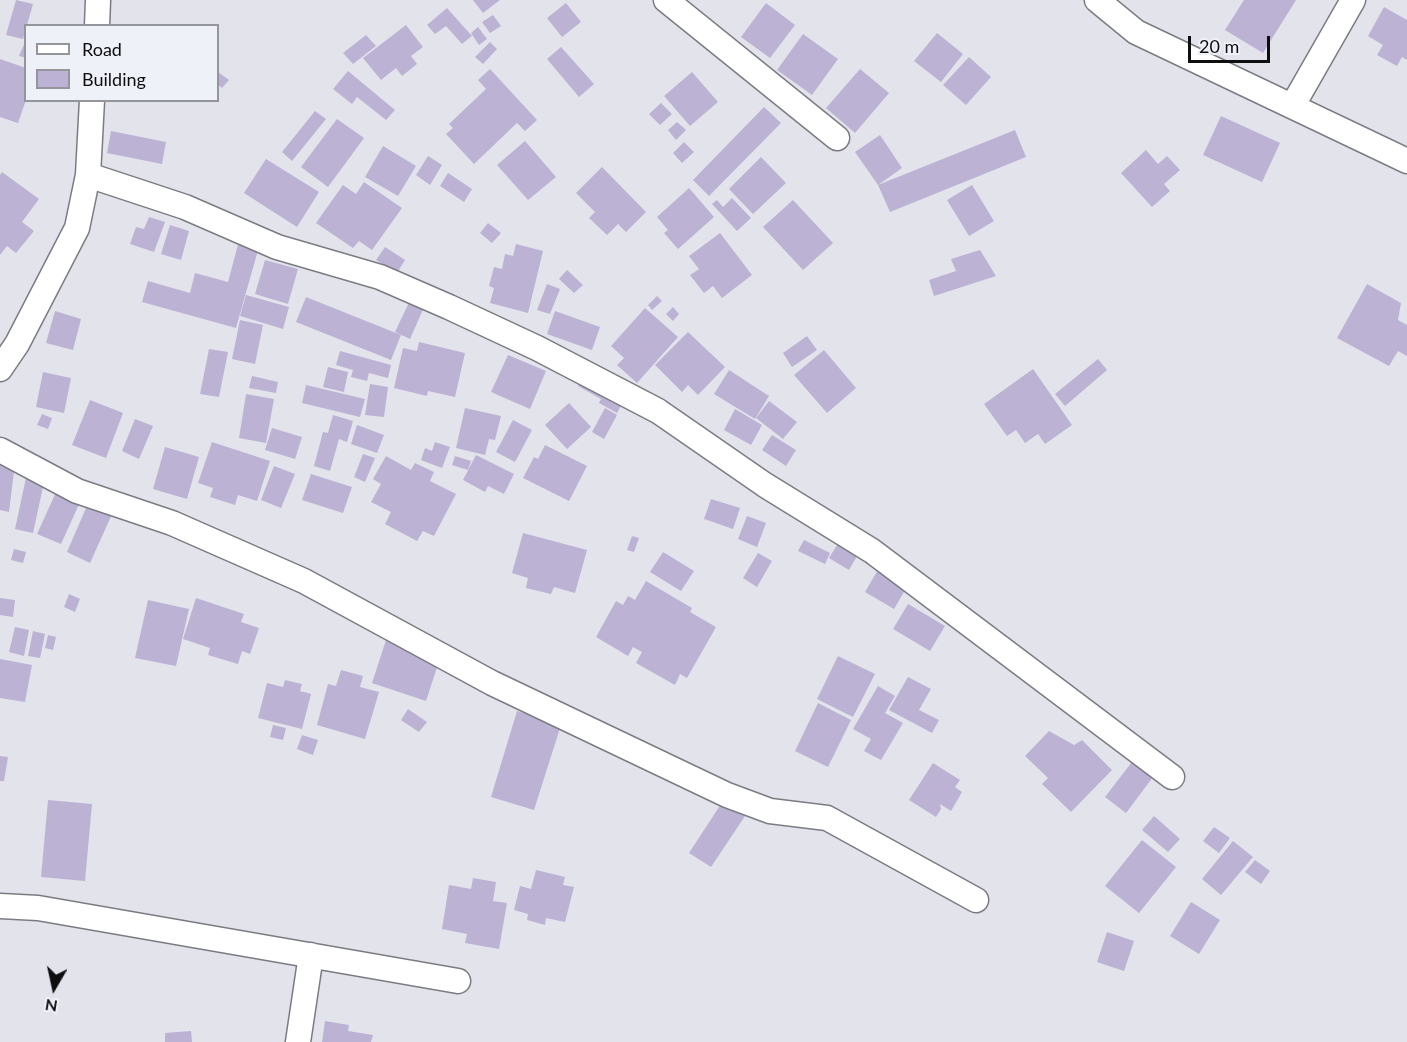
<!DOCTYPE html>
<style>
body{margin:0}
#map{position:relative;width:1407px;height:1042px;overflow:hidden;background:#e2e3eb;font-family:Lato,sans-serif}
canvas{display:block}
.legend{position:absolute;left:24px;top:24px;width:195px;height:78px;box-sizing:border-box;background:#eff1f8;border:2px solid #95969c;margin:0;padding:8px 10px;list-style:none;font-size:18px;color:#0e0e11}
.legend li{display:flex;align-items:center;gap:12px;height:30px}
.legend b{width:30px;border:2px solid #95969c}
.north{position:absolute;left:24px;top:958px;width:60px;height:60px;-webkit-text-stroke:4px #eff1f8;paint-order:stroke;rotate:189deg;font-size:16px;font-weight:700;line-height:24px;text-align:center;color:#0e0e11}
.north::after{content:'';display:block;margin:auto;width:21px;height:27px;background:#0e0e11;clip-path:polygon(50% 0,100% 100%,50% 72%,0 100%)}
.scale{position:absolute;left:1188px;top:36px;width:82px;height:27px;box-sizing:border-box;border:3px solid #0e0e11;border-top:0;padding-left:8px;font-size:18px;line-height:21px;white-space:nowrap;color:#0e0e11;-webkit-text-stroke:4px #eff1f8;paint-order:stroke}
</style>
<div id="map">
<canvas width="1407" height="1042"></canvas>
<ul class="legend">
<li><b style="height:8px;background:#fff"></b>Road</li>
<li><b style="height:16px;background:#bcb3d4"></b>Building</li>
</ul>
<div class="north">N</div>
<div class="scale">20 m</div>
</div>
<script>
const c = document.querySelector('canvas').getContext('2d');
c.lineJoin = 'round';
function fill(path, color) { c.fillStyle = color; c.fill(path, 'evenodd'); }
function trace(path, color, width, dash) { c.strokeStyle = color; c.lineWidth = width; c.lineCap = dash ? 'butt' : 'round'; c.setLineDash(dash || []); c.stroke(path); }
fill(new Path2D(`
 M16,0L33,4L23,39L6,35Z
 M473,0H500L483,13Z
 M1244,0H1296L1263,53L1225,30Z
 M566,3L581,22L562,37L547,18Z
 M766,3L795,25L770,58L741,37Z
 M1384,7L1407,20V60L1402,57L1397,66L1377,55L1383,45L1368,36Z
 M447,8L472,36L462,44L446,26L435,34L427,25Z
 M493,15L501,26L490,33L482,22Z
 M406,25L423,47L411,56L417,64L402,76L396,68L381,80L363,58Z
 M478,27L487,39L479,45L471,33Z
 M937,33L963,54L941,82L914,61Z
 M803,34L838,59L812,95L777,70Z
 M366,35L376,46L353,64L343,53Z
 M26,40V58L19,56Z
 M490,42L497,49L483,64L475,57Z
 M561,47L594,84L579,97L547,59Z
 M969,57L991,77L966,105L943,85Z
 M0,59L26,68V100L18,123L0,117Z
 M490,69L537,120L525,131L517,123L474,164L446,134L453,128L449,124L486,89L478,80Z
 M860,69L889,93L855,133L826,108Z
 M348,71L395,110L386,120L357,97L352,104L333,89Z
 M218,72L229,80L222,88L218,85Z
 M692,72L718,102L690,126L664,96Z
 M661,103L672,114L660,125L649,114Z
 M764,107L781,123L709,196L693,180Z
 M315,111L326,119L292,161L282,152Z
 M1221,116L1280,143L1262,182L1203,155Z
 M337,119L364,138L328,187L301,167Z
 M677,122L686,130L676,140L668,130Z
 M1015,130L1026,157L890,212L878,185Z
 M111,131L166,142L162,164L107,153Z
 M880,135L902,168L878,185L855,152Z
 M525,141L556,177L528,200L497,165Z
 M684,142L694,152L682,163L673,153Z
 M383,146L416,166L398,196L365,177Z
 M1146,150L1158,164L1167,156L1180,170L1164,184L1170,191L1152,207L1121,173Z
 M428,156L442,165L430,185L416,175Z
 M761,157L786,183L753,214L729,189Z
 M266,159L319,192L297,227L244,193Z
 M602,167L646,212L626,232L618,224L607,235L589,218L595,212L576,193Z
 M2,172L39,199L22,222L34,231L16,253L7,246L0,255V175Z
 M448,173L472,189L464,202L440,186Z
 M364,182L402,208L372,250L359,241L353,248L316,223L343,185L356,194Z
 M972,185L994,221L969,236L947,200Z
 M689,188L714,217L678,249L664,233L668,230L657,217Z
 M732,198L751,218L737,231L712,204L717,200L723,207Z
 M793,200L833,243L803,270L763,227Z
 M149,217L165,222L154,252L130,244L136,227L144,229Z
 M488,223L501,233L492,243L480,233Z
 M170,225L189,231L181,260L161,254Z
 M720,233L752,275L722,298L713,286L704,293L690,275L699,269L689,256Z
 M240,237L260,243L236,328L142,302L148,281L190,293L195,273L228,282Z
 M516,244L543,251L528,313L490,303L494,288L489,286L494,267L502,269L505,254L513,256Z
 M385,247L405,260L397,273L376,260Z
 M980,250L996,276L934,296L929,280L956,271L951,259Z
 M265,260L298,269L288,304L255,294Z
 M567,270L583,285L574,293L559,279Z
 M547,284L560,289L550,314L537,310Z
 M1367,284L1401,303L1398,320L1407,325V356L1398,351L1389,366L1337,338Z
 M246,295L289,307L283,329L240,316Z
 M657,296L662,301L652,310L648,305Z
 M306,297L401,335L391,360L296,322Z
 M411,298L425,305L410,339L395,332Z
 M673,307L679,314L673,321L666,314Z
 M645,308L678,337L637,383L617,365L624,358L611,346Z
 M55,311L81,319L73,350L46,343Z
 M555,311L600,327L592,350L547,334Z
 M240,320L263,325L255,364L232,359Z
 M688,332L725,367L698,395L688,385L682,392L655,365Z
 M807,336L817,350L792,367L783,353Z
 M419,342L465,353L455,397L428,391L427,396L394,388L403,348L417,351Z
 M209,349L228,352L219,397L200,394Z
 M824,350L856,388L827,413L794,375Z
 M340,351L391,365L388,378L369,373L367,381L351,377L353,370L336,365Z
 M508,355L546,371L530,409L491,392Z
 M1098,359L1107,370L1065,406L1055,394Z
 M328,367L348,372L344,392L323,387Z
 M1033,369L1072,425L1045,444L1038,434L1025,443L1016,430L1007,436L984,404Z
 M729,370L769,396L755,419L714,394Z
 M43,372L71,378L64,413L36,407Z
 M252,376L278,382L276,393L249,388Z
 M582,378L624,400L617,413L599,403L601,399L578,386Z
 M370,384L388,387L384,417L365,415Z
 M306,385L365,399L360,417L302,403Z
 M246,394L274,399L266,443L239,438Z
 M90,400L123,413L106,458L72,445Z
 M769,401L797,422L783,439L756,418Z
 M569,403L591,427L567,449L545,425Z
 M465,408L501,416L495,440L489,439L485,455L456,448Z
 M605,408L617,415L604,439L592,432Z
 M735,409L762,425L751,445L724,430Z
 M42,414L52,418L48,429L37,425Z
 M333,415L353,421L347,442L339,439L330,471L314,466L323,432L328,433Z
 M135,419L153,426L139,459L122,451Z
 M513,420L532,430L515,462L496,452Z
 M357,425L384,435L377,453L351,444Z
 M272,428L302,437L295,459L265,450Z
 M772,435L796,450L786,466L762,450Z
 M212,442L270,461L257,501L238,495L235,505L210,497L213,488L198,483Z
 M435,442L450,447L442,468L421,460L425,448L432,451Z
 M545,445L587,466L569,501L523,478L534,457L538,459Z
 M165,447L199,457L187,499L153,489Z
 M363,454L375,458L365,482L354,477Z
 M476,455L514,474L504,494L488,486L485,492L463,480Z
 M386,456L411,470L415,463L434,472L430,481L456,494L434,536L423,531L417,541L385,524L391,512L371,502L381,484L373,479Z
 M455,456L471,461L468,470L452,465Z
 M0,461L15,463L9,512L0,510Z
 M274,466L295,474L281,508L261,500Z
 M27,473L45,478L33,533L15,529Z
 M311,474L352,487L343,513L302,500Z
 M57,490L81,500L61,544L37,534Z
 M711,499L740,508L733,529L704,519Z
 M89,501L113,512L90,563L67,552Z
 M747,516L766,523L757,547L738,539Z
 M523,533L587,550L575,593L554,587L551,594L526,588L528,578L512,573Z
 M632,536L639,538L634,552L627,550Z
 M842,537L861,549L849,570L829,558Z
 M804,540L830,553L825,564L798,551Z
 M14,549L26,552L23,563L11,560Z
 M663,552L694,571L681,591L650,572Z
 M758,553L772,561L757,587L743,578Z
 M879,568L908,585L894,609L865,592Z
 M646,581L692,608L690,612L716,627L687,678L680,674L675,685L636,663L642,652L633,647L628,656L596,637L616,601L623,605L628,596L635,600Z
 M69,594L80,599L75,612L64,607Z
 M0,598L15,600L13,617L0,615Z
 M196,598L244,614L241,622L259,628L250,654L242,651L238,664L208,655L210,648L183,639Z
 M148,600L189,609L176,666L135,658Z
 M908,604L945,626L930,651L893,629Z
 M15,627L29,630L24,656L9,652Z
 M33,631L45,634L40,658L28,656Z
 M48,635L56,637L53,650L45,648Z
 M386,640L440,658L426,701L372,683Z
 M838,656L875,674L853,717L817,699Z
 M0,659L32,665L25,702L0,698Z
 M341,670L363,676L360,687L379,692L365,739L317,725L328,684L336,686Z
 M908,677L931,689L919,710L939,720L932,733L889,710Z
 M285,680L302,684L300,691L311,694L302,729L258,718L267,683L283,687Z
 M878,686L895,696L885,713L903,723L881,760L864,751L871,739L853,729Z
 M818,703L851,720L828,767L795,751Z
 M408,709L427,722L419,732L401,720Z
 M517,711L561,725L534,810L491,797Z
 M273,725L286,728L283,740L270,737Z
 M1049,731L1074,745L1082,740L1112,770L1071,812L1042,784L1048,778L1025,756Z
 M302,735L318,740L313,755L297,749Z
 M0,756L8,757L4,781H0Z
 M1135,758L1156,773L1126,813L1105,797Z
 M933,763L960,780L955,787L962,792L951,811L940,804L941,809L936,817L909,800Z
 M48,800L92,804L85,881L41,877Z
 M723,801L745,816L711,867L689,853Z
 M1154,816L1180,839L1168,852L1142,830Z
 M1214,827L1230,838L1219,853L1203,841Z
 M1142,840L1176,867L1139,913L1105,886Z
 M1233,841L1253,857L1221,895L1202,879Z
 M1255,860L1270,871L1261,884L1245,872Z
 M536,870L565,877L563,885L574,887L565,922L546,918L545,925L527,920L528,914L514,910L520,886L531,889Z
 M473,878L496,882L493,901L507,903L499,949L465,943L467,934L442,929L449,885L471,889Z
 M1191,902L1220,920L1199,954L1170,936Z
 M1107,932L1134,941L1124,971L1097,962Z
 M325,1021L349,1025L348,1031L373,1035L371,1042H322Z
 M191,1031L192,1042H165V1033Z`), '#bcb3d4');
const minor = new Path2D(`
 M666,0L837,138
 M1097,0L1136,32L1407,161
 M97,26L98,0
 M1293,105L1353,0
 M88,175L185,207L277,247L380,277L449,307L537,348L658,411L765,485L872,551L1172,777
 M0,369L17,344L77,228L88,175L92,100
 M0,450L77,491L172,523L304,581L492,683L727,795L770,811L827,818L976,900
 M0,906L38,908L458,981
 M298,1042L311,955`);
trace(minor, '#7b7c83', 27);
trace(minor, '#fff', 24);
</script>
